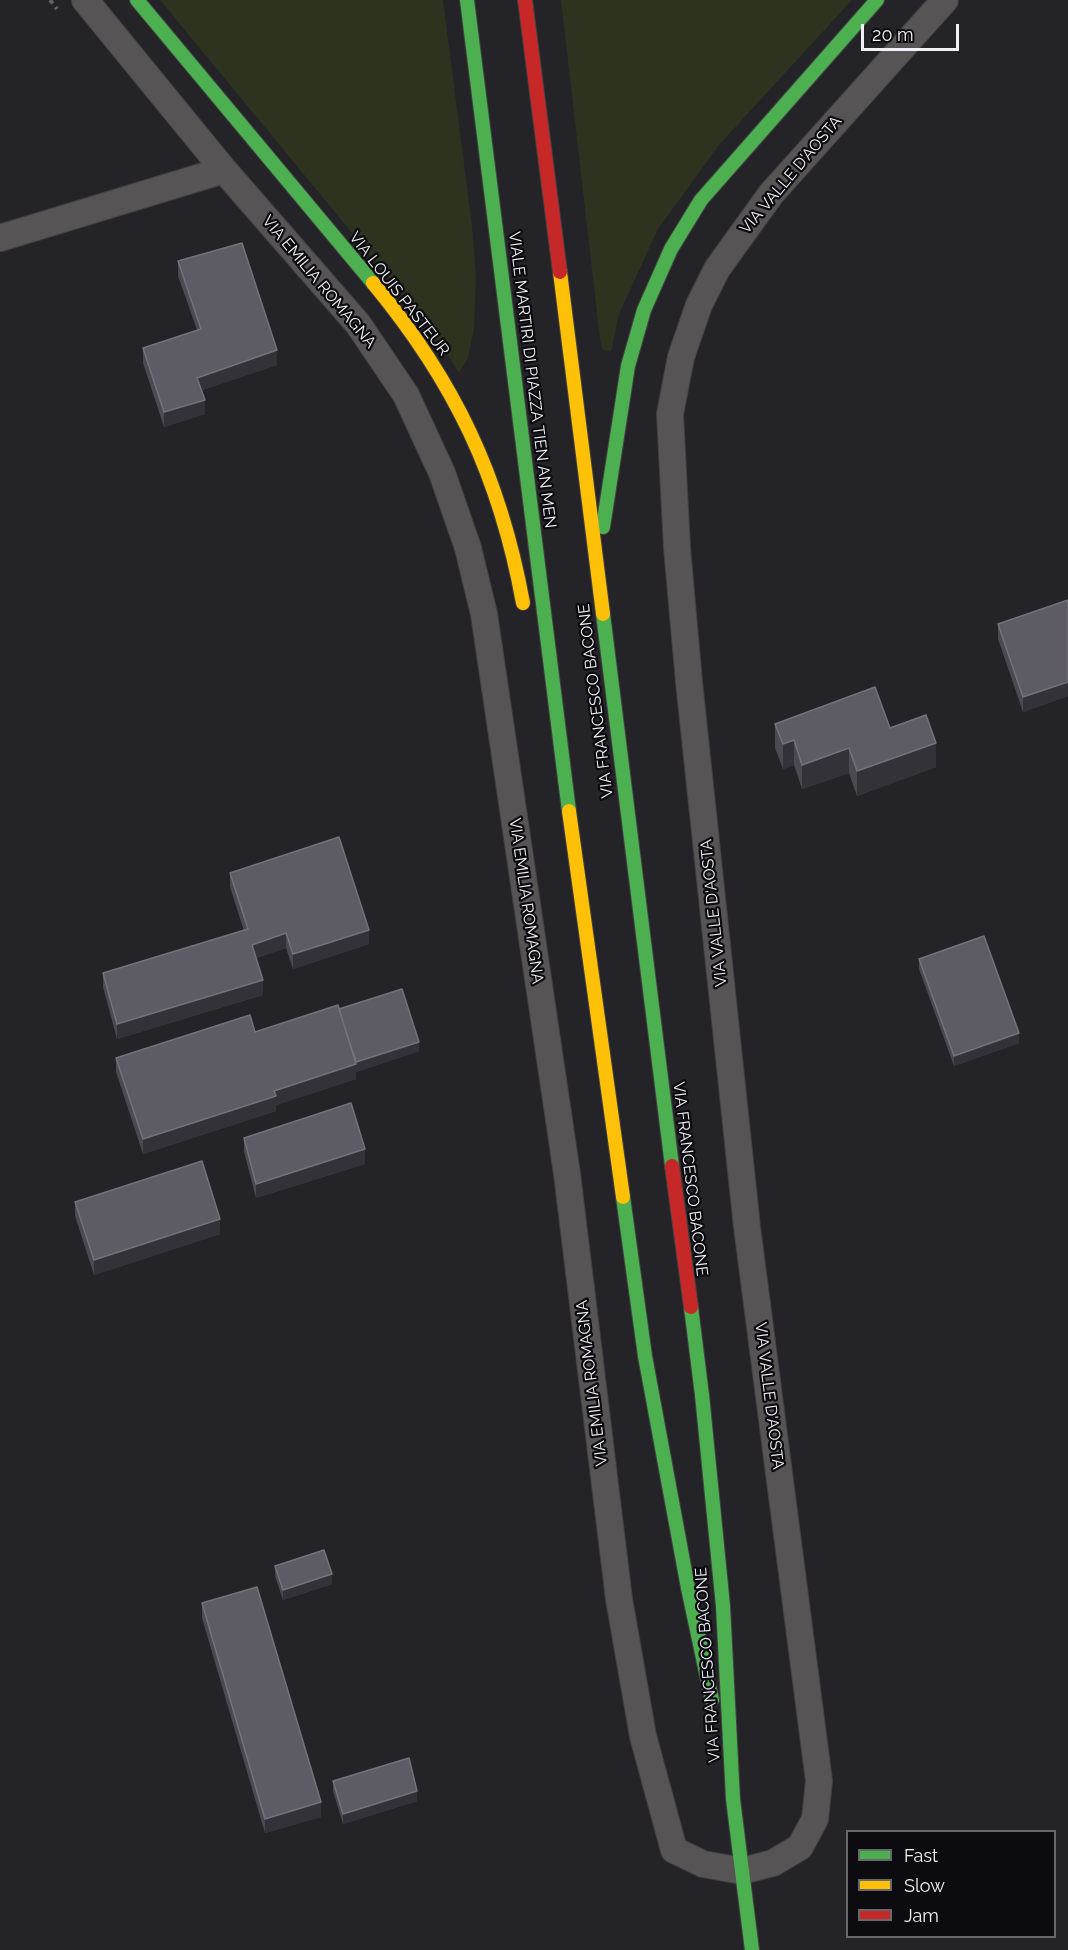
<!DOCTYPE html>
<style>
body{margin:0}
#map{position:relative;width:1068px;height:1950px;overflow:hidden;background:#242327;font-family:Raleway,sans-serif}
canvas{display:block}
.legend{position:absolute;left:846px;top:1830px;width:210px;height:108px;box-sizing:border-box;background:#0c0b0f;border:2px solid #68676b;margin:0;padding:8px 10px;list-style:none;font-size:18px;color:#f1f0f6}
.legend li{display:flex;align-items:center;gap:12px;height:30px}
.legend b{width:30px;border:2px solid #68676b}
.scale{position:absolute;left:861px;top:24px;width:98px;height:27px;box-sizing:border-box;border:3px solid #f1f0f6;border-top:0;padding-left:8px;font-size:18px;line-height:21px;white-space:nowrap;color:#f1f0f6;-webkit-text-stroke:4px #0c0b0f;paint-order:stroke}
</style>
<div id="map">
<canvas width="1068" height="1950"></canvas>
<ul class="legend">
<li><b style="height:8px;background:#4caf50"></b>Fast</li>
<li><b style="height:8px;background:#ffc107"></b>Slow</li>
<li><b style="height:8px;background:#c62828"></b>Jam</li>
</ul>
<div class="scale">20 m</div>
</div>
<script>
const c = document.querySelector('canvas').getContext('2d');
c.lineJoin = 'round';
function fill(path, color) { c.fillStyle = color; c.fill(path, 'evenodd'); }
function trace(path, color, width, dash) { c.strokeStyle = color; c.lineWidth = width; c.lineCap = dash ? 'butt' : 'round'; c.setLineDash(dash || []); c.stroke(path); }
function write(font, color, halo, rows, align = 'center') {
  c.font = font + ' Raleway,sans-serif'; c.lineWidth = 4.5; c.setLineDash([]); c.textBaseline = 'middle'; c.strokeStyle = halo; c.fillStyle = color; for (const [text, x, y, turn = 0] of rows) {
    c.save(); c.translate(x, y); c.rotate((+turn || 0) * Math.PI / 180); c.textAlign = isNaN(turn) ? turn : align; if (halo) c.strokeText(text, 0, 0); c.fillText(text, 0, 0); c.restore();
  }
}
fill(new Path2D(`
 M160,0H443L472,226L476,277L474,329L468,358L459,373L446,352L409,302Z
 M561,0H852L719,145L658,229L619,314L611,352L602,349L600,339Z`), '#2e3320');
const street = new Path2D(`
 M85,0L224,170L358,324L406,395L442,473L468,548L484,614L567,1174L619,1599L643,1736L674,1850L703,1864L742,1871L773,1863L800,1847L815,1819L819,1781L747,1227L689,682L677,548L670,414L681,357L699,305L717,269L771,194L945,0
 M0,238L224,170`);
const fast = new Path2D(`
 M137,0L373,283
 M467,0L569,811
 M603,527L628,366L644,310L671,249L701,200L877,0
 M603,614L672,1166
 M623,1197L645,1356L688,1588L712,1700
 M691,1307L702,1395L723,1606L733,1799L742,1871
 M742,1871L752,1950`);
const slow = new Path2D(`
 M560,272L603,614
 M373,283C455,382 500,477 523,603
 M569,811L623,1197`);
const jam = new Path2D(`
 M525,0L560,272
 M672,1166L691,1307`);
trace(street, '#414143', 28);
trace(fast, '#414143', 16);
trace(slow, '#414143', 16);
trace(jam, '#414143', 16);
trace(new Path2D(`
 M50,0L57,9`), '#636162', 4, [4.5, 4.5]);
trace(street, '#565455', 26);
trace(fast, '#4caf50', 14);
trace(slow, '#ffc107', 14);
trace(jam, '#c62828', 14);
fill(new Path2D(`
 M178,261L277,365L202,390L205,414L164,427L143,363V348L197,330L178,276Z
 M1068,600V696L1023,712L998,639V624Z
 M775,724L890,728L936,767L857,796L849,773L802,789L794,765L783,769L775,748Z
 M230,873L369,944L293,969L286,948L256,958L263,995L117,1039L103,987V973L244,931L230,887Z
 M919,959L1019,1043L954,1066L919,969Z
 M339,1009L419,1051L356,1072V1079L276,1105V1111L143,1154L116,1072V1058L255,1032Z
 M244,1138L365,1164L256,1198L244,1152Z
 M75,1202L220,1234L94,1275L75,1216Z
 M275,1566L332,1584L283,1600L275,1576Z
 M202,1603L321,1817L265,1833L202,1618Z
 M333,1781L417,1801L343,1824L333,1791Z`), '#4b4951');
fill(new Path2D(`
 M277,350V365L197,392V378Z
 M205,400V414L164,427V412Z
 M1068,682V696L1023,712V697Z
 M794,740V765L783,769V744Z
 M936,743V767L857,796V771Z
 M849,748V773L802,789V765Z
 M369,930V944L293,969V954Z
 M286,933V948L252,959V945Z
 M263,980V995L117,1039V1024Z
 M1019,1033V1043L954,1066V1056Z
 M419,1042V1051L356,1072V1079L276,1105V1111L143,1154V1139L354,1062Z
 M365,1149V1164L256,1198V1184Z
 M220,1219V1234L94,1275V1260Z
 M332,1574V1584L283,1600V1590Z
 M417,1791V1801L343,1824V1814Z
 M321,1802V1817L265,1833V1819Z`), '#343239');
const building = new Path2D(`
 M242,243L277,350L197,378L205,400L164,412L143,348L201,329L178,261Z
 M1068,600V682L1023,697L998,624Z
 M875,687L890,728L926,715L936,743L857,771L849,748L802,765L794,740L783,744L775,724Z
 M339,837L369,930L293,954L286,933L252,945L263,980L117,1024L103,973L248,929L230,873Z
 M984,936L1019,1033L954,1056L919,959Z
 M402,989L419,1042L356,1062L339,1009Z
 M338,1005L356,1064L274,1091L276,1096L143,1139L116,1058L250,1015L255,1032Z
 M351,1103L365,1149L256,1184L244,1138Z
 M202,1161L220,1219L94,1260L75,1202Z
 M324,1550L332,1574L283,1590L275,1566Z
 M257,1587L321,1802L265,1819L202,1603Z
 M409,1758L417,1791L343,1814L333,1781Z`);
fill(building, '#5d5b63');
trace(building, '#74727a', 1.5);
write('16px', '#f1f0f6', '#0c0b0f', [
 ["VIA VALLE D'AOSTA",791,175,-50],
 ["VIA EMILIA ROMAGNA",319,282,50],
 ["VIA LOUIS PASTEUR",399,294,52],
 ["VIALE MARTIRI DI PIAZZA TIEN AN MEN",532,380,83],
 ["VIA FRANCESCO BACONE",596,701,-97],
 ["VIA EMILIA ROMAGNA",526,901,82],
 ["VIA VALLE D'AOSTA",714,913,-96],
 ["VIA FRANCESCO BACONE",690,1179,83],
 ["VIA EMILIA ROMAGNA",592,1383,-97],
 ["VIA VALLE D'AOSTA",769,1396,83],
 ["VIA FRANCESCO BACONE",708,1665,-94]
]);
</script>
